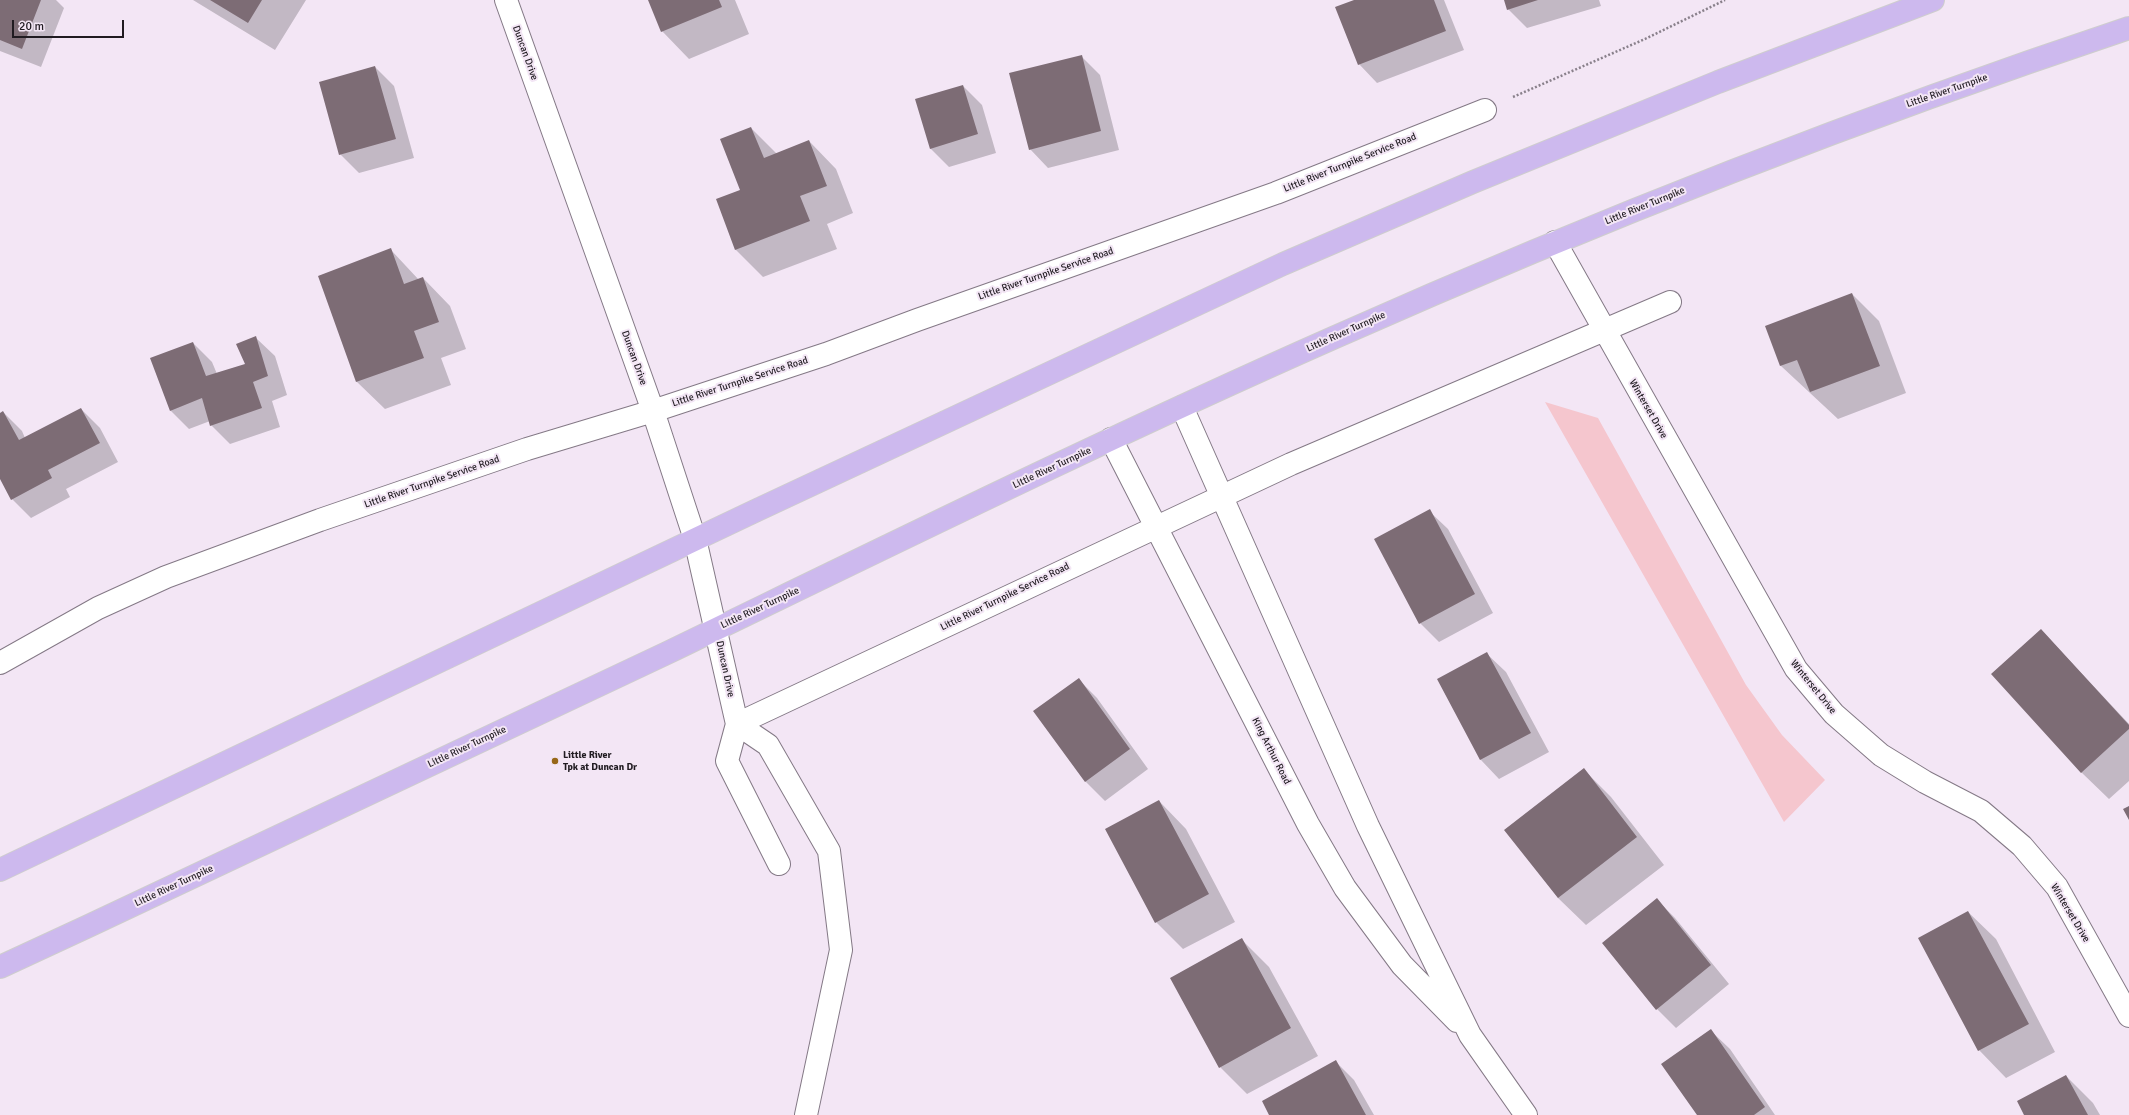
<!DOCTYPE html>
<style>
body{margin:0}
#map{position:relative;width:2129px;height:1115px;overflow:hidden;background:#f3e6f5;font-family:Signika,sans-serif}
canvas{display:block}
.scale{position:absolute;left:12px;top:20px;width:112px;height:18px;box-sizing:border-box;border:2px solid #201b21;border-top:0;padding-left:5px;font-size:12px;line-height:14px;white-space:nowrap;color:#201b21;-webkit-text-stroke:3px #f3e6f5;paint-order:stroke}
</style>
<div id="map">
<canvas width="2129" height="1115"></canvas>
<div class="scale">20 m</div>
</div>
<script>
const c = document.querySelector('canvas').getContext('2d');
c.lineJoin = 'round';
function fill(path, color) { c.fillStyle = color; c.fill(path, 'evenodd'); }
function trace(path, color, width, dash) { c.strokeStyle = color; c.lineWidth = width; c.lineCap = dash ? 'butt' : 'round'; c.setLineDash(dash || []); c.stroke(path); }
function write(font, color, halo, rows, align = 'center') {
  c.font = font + ' Signika,sans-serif'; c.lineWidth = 4; c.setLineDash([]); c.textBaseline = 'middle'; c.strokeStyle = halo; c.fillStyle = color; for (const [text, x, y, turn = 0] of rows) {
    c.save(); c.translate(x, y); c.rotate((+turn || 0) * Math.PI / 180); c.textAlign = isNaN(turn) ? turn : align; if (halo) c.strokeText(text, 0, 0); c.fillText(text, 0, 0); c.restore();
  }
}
fill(new Path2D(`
 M1545,402L1598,418L1746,685L1782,735L1825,780L1784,822Z`), '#f5c6ce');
fill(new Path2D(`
 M0,0H56L64,8L41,67L0,51Z
 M193,0H306L275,50Z
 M649,0H735L749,34L689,59L662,31Z
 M1357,0H1444L1464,50L1377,83L1359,64Z
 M1505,0H1599L1601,6L1527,28L1508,9Z
 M1081,56L1100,75L1119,150L1048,168L1030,149Z
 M375,67L394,86L414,158L359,173L340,154Z
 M963,86L982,105L996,153L949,167L930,148Z
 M751,128L777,154L809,141L836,169L853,213L827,224L837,249L763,277L736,250L717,200L741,190Z
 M391,250L419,280L423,278L450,306L466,349L441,358L451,385L385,409L357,382L319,276Z
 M1852,294L1879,321L1906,393L1838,419L1781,366L1767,326Z
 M256,338L275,356L287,395L272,401L280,427L230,444L211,425L210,421L189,429L171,411L193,343L212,362L217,374L246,365Z
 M81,409L100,428L118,462L66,489L70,497L31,518L12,499L0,476V414L3,412L22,431L25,438Z
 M1429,511L1448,529L1493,613L1439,642L1420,623Z
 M2041,630L2129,724V781L2109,799L2081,772Z
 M1487,654L1506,672L1549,752L1499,779L1481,760L1438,680Z
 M1079,680L1097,698L1148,769L1105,801L1086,782L1035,711Z
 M1584,770L1611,797L1664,865L1586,925L1558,898L1506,830Z
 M1159,801L1186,829L1235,922L1183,949L1156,922Z
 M1657,900L1675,918L1729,984L1676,1028L1657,1009Z
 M1968,912L1996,939L2055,1052L2006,1078L1979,1050Z
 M1242,940L1269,967L1318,1056L1247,1094L1220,1067Z
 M1711,1031L1730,1049L1775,1115H1698Z
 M1335,1061L1354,1080L1374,1115H1271Z
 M2066,1076L2093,1103L2100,1115H2025Z`), '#0003');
fill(new Path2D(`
 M0,0H41L22,49L0,40Z
 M210,0H262L248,23Z
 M648,0H719L722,7L661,32Z
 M1354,0H1434L1446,31L1358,65L1335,7Z
 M1504,0H1538L1507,10Z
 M1082,55L1101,131L1029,150L1009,73Z
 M375,66L396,139L339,155L319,82Z
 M963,85L978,134L930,149L915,99Z
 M751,127L764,158L809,140L827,186L800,196L810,221L735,250L716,199L740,190L720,139Z
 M391,248L404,284L423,277L439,322L414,331L424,358L356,382L318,276Z
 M1852,293L1880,366L1810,392L1797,360L1780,366L1765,326Z
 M256,336L268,376L253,382L262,408L210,426L202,398L170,411L150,358L193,342L206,376L245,364L236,344Z
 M81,408L100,443L48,470L52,478L11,500L0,479V413L3,411L19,440Z
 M1430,509L1475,594L1419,624L1374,539Z
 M2041,629L2129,725V729L2081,773L1991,674Z
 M1487,652L1531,733L1480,760L1437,679Z
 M1079,678L1130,749L1085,782L1033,711Z
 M1584,768L1637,837L1558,898L1504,830Z
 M1159,800L1209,894L1155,923L1105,829Z
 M2129,806V820L2123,809Z
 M1657,898L1711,965L1656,1010L1602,943Z
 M1968,911L2029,1024L1978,1051L1918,938Z
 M1242,938L1291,1028L1219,1068L1170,978Z
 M1711,1029L1765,1107L1754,1115H1697L1661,1064Z
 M1336,1060L1366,1115H1269L1262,1101Z
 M2066,1075L2088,1115H2024L2017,1101Z`), '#7d6c75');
const minor = new Path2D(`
 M506,0L653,411L695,539L737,724L727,761L779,864
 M1555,242L1796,669L1834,714L1881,755L1925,782L1981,811L2022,846L2057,887L2129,1016
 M1182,407L1368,826L1470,1035L1526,1115
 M1111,439L1308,824L1345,888L1402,965L1457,1021
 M0,663L98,608L166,577L320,520L527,449L653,411L826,354L917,320L1276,193L1485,110
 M737,724L1291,464L1670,302
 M737,724L768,745L829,851L841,950L806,1115`);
const major = new Path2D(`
 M0,870L755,511L1283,264L1473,182L1718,82L1933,0
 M0,967C223,864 445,759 667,653C888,546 1109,437 1333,338C1594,222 1859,118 2129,28`);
trace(minor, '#847986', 24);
trace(major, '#cecdce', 24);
trace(new Path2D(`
 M1513,97L1645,39L1725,0`), '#89808b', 2.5, [2, 2]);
trace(minor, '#fff', 22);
trace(major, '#cdb9ee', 22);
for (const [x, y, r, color] of [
 [555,761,4,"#976718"]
]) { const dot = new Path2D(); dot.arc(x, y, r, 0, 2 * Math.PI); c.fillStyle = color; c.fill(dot); trace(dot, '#f3e6f5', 1.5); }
write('10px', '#201b21', '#f3e6f5', [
 ["Duncan Drive",525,53,70],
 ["Little River Turnpike",1947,91,-19],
 ["Little River Turnpike Service Road",1350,163,-22],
 ["Little River Turnpike",1645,206,-22],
 ["Little River Turnpike Service Road",1046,274,-19],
 ["Little River Turnpike",1346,332,-24],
 ["Duncan Drive",634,358,70],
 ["Little River Turnpike Service Road",740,382,-18],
 ["Winterset Drive",1648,409,60],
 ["Little River Turnpike",1052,468,-25],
 ["Little River Turnpike Service Road",432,482,-19],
 ["Little River Turnpike Service Road",1005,597,-26],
 ["Little River Turnpike",760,608,-25],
 ["Duncan Drive",725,669,78],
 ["Winterset Drive",1813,687,51],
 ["Little River Turnpike",467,747,-25],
 ["King Arthur Road",1271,751,63],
 ["Little River Turnpike",174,886,-25],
 ["Winterset Drive",2070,913,59]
]);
write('bold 10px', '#201b21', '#f3e6f5', [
 ["Little River",563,755],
 ["Tpk at Duncan Dr",563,767]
], 'left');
</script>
